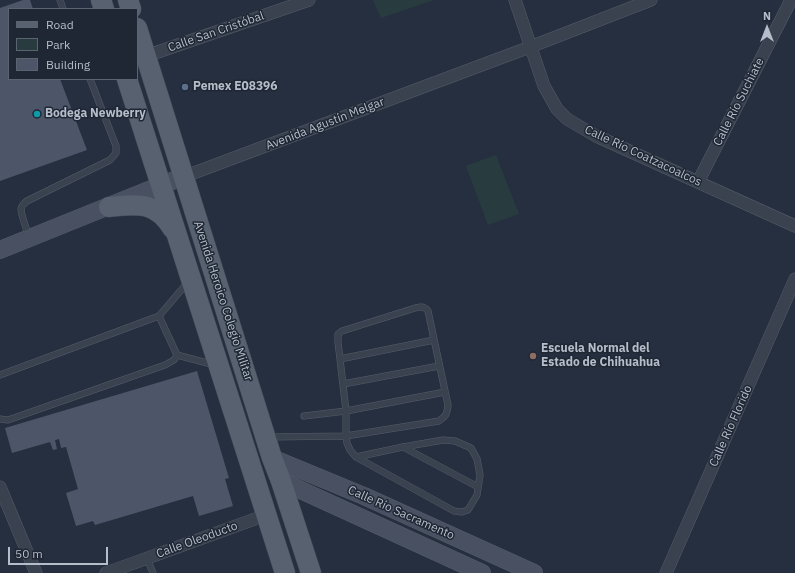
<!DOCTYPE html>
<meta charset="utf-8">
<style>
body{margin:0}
#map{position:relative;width:795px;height:573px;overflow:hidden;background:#262f3f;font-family:"IBM Plex Sans",sans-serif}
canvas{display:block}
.legend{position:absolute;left:8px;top:8px;width:130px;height:72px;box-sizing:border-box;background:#1f2734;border:1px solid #5b6370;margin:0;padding:5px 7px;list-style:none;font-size:12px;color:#b6bdca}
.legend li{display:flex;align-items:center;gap:8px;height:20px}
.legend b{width:20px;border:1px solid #5b6370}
.north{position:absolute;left:747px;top:8px;width:40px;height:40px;-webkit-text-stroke:3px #1f2734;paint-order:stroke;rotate:0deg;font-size:11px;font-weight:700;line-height:16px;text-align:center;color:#b6bdca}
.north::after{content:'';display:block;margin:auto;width:14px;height:18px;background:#b6bdca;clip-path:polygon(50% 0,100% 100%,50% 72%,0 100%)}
.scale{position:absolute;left:8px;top:547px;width:100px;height:18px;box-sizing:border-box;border:2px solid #b6bdca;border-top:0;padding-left:5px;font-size:12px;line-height:14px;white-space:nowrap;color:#b6bdca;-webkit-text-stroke:3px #1f2734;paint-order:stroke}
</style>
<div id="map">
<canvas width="795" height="573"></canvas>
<ul class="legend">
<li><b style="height:5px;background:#58616f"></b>Road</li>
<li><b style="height:11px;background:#283c40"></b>Park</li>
<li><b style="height:11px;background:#4c5668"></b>Building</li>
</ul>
<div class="north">N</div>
<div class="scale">50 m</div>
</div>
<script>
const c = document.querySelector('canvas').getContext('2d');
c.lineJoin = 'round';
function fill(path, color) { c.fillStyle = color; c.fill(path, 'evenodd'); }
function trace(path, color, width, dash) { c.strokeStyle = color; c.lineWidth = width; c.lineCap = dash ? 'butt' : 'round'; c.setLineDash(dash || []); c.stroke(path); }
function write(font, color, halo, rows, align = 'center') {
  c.font = font + ' "IBM Plex Sans",sans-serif'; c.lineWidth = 3; c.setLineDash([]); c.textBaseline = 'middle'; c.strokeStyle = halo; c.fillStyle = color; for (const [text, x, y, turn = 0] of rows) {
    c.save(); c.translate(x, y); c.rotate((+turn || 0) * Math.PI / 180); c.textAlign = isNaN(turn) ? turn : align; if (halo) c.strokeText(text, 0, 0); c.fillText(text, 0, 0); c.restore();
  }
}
fill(new Path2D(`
 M373,0H434L381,18Z
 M496,155L519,214L488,225L466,166Z`), '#283c40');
fill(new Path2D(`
 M23,0H30L33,9H9V79H60L87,150L0,181V8Z
 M197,371L229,478L225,479L233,506L199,516L193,496L95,525L93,521L76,526L66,493L78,489L66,447L61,448L59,439L55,440L57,449L53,450L50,442L12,453L5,428Z`), '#4c5668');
const lane = new Path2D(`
 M60,0L63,9
 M29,237C27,230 21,215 21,209C22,205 24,203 27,201L110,160L116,153V146L90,79
 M159,316L188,282
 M177,355L215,365
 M340,359L434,340
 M0,375L159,316L177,355
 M343,384L439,366
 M304,416L346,411L445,392
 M0,419L8,420L165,365L174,360L177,355
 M269,437L346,436L439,421C446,416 447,414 448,405L428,311C424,305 418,307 412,309L342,331L338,334V342L346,411V436L347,443L350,450L356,457L454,511L462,512L468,510L477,495L480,475L477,459L471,448L455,441L443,440L403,447L356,457
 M403,447L478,487
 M147,558L153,573`);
const street = new Path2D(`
 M515,0L544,86L557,109L567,119L596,136L795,226
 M146,56L309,0
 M183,177L530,47L651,0
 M698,182L791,0
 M0,487L36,573
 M106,573L266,515
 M666,573L795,279`);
const secondary = new Path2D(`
 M0,250L161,185L183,177
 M272,458L364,496L534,573
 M281,481L482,573`);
const primary = new Path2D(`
 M101,0L104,9
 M128,0L131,9
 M137,28L272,458L281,481L311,573
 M127,79L285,573
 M109,207C138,204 156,201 173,229`);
trace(lane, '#555d6a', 7);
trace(street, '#555d6a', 13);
trace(secondary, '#555d6a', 18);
trace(primary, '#434b58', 21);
trace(lane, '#3a424f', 6);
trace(street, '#3a424f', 12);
trace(secondary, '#485062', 17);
trace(primary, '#58616f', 20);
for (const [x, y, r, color] of [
 [185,87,4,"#5c6f8a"],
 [37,114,4,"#0f9aa8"],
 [533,356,4,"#8d6e63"]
]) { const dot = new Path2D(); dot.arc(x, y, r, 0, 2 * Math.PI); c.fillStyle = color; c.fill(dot); trace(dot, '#1f2734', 1.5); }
write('12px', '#b6bdca', '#1f2734', [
 ["Calle San Cristóbal",216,32,-19],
 ["Calle Río Suchiate",739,102,-63],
 ["Avenida Agustín Melgar",325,124,-21],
 ["Calle Río Coatzacoalcos",643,156,25],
 ["Avenida Heroico Colegio Militar",223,301,72],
 ["Calle Río Florido",731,426,-66],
 ["Calle Río Sacramento",401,513,24],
 ["Calle Oleoducto",197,540,-20]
]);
write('bold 12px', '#b6bdca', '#1f2734', [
 ["Pemex E08396",193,87],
 ["Bodega Newberry",45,114],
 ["Escuela Normal del",541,349],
 ["Estado de Chihuahua",541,363]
], 'left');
</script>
